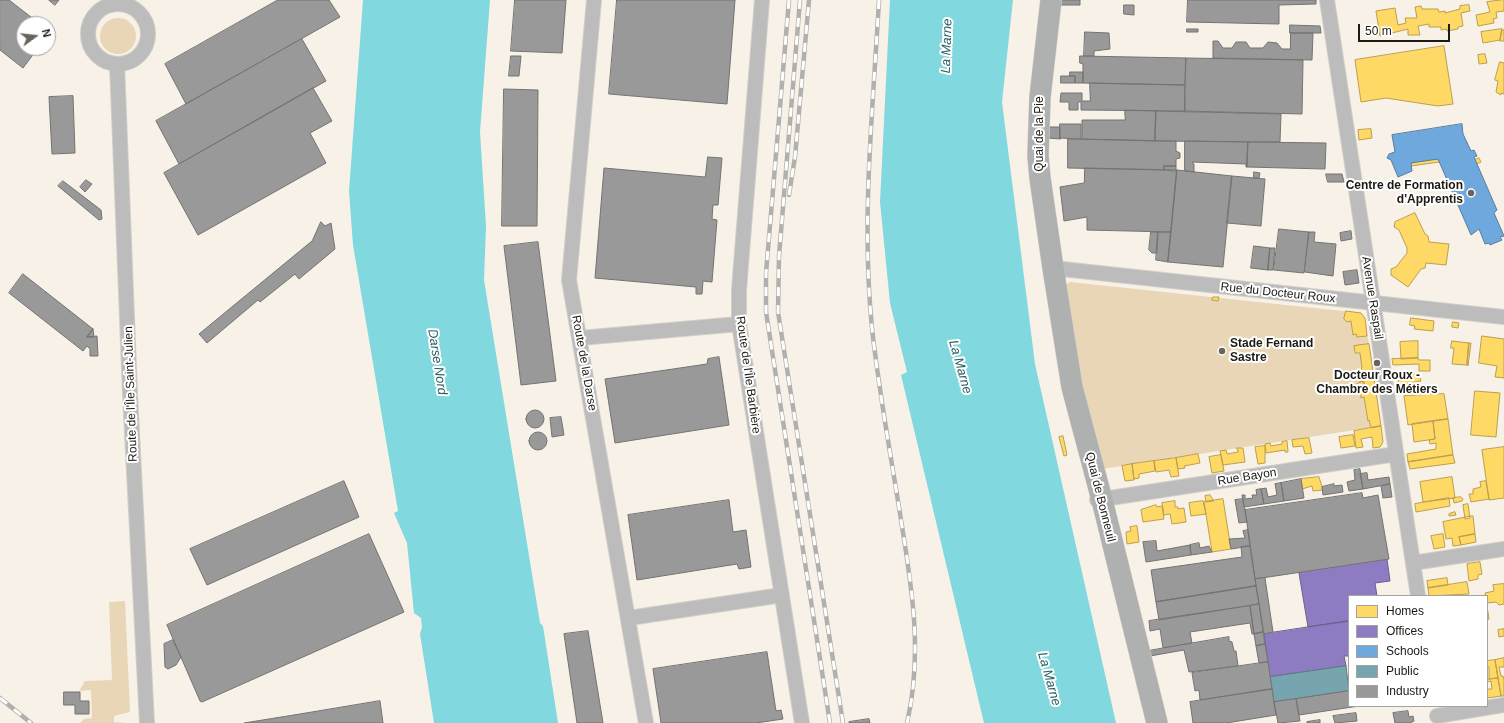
<!DOCTYPE html>
<meta charset="utf-8">
<style>
body{margin:0}
#map{position:relative;width:1504px;height:723px;overflow:hidden;background:#f7f1e7;font-family:Helvetica,sans-serif}
canvas{display:block}
.legend{position:absolute;left:1348px;top:595px;width:140px;height:112px;box-sizing:border-box;background:#fff;border:1px solid #a5a3a1;margin:0;padding:5px 7px;list-style:none;font-size:12px;color:#1d1913}
.legend li{display:flex;align-items:center;gap:8px;height:20px}
.legend b{width:20px;border:1px solid #a5a3a1}
.north{position:absolute;left:16px;top:16px;width:40px;height:40px;box-sizing:border-box;background:#fff;border:1px solid #a5a3a1;border-radius:50%;rotate:75deg;font-size:11px;font-weight:700;line-height:16px;text-align:center;color:#1d1913}
.north::after{content:'';display:block;margin:auto;width:14px;height:18px;background:#69655d;clip-path:polygon(50% 0,100% 100%,50% 72%,0 100%)}
.scale{position:absolute;left:1358px;top:24px;width:92px;height:18px;box-sizing:border-box;border:2px solid #1d1913;border-top:0;padding-left:5px;font-size:12px;line-height:14px;white-space:nowrap;color:#1d1913;-webkit-text-stroke:3px #fff;paint-order:stroke}
</style>
<div id="map">
<canvas width="1504" height="723"></canvas>
<ul class="legend">
<li><b style="height:11px;background:#ffd966"></b>Homes</li>
<li><b style="height:11px;background:#8e7cc3"></b>Offices</li>
<li><b style="height:11px;background:#6fa8dc"></b>Schools</li>
<li><b style="height:11px;background:#76a5af"></b>Public</li>
<li><b style="height:11px;background:#999"></b>Industry</li>
</ul>
<div class="north">N</div>
<div class="scale">50 m</div>
</div>
<script>
const c = document.querySelector('canvas').getContext('2d');
c.lineJoin = 'round';
function fill(path, color) { c.fillStyle = color; c.fill(path, 'evenodd'); }
function trace(path, color, width, dash) { c.strokeStyle = color; c.lineWidth = width; c.lineCap = dash ? 'butt' : 'round'; c.setLineDash(dash || []); c.stroke(path); }
function write(font, color, halo, rows, align = 'center') {
  c.font = font + ' Helvetica,sans-serif'; c.lineWidth = 4; c.setLineDash([]); c.textBaseline = 'middle'; c.strokeStyle = halo; c.fillStyle = color; for (const [text, x, y, turn = 0] of rows) {
    c.save(); c.translate(x, y); c.rotate((+turn || 0) * Math.PI / 180); c.textAlign = isNaN(turn) ? turn : align; if (halo) c.strokeText(text, 0, 0); c.fillText(text, 0, 0); c.restore();
  }
}
fill(new Path2D(`
 M100 36a18 18 0 1 1 36 0a18 18 0 1 1-36 0Z
 M1070,282L1361,313L1365,318L1381,426L1102,469L1081,385L1064,286Z
 M125,601L130,712L114,716V722L125,723H80L84,719L92,718L91,690L79,691L85,681L112,680L109,602Z`), '#e9d6b7');
fill(new Path2D(`
 M363,0H490L480,132L486,226L484,280L540,623L543,626L558,723H434L420,634L422,627L421,618L414,613L407,543L394,513L398,511L353,245L349,191Z
 M890,0H1013L1002,102L1035,364L1116,723H984L901,375L907,372L890,303L880,202Z`), '#81d8df');
const homes = new Path2D(`
 M1504,0V11L1496,12L1497,18L1493,19L1494,23L1478,26L1476,15L1490,12L1487,2Z
 M1469,5L1470,11L1461,13L1463,26L1458,27V29L1447,31V29L1441,30V27H1429V24L1418,26L1420,35H1408V29L1380,36L1376,11L1395,8L1398,25L1406,23L1405,18H1417L1415,7L1421,6L1422,9H1438L1439,12L1445,11V13L1460,9V6Z
 M1502,29L1500,40L1483,43L1481,32Z
 M1502,30H1504V41H1500Z
 M1444,46L1453,104L1438,106L1386,98L1361,102L1355,60Z
 M1485,54L1487,63L1479,64L1478,55Z
 M1500,62L1504,63V94L1501,93V95L1496,92L1498,81L1495,80Z
 M1371,129L1372,138L1359,140L1358,130Z
 M1479,158L1481,162L1476,164L1475,160Z
 M1438,159L1439,162L1411,166V163Z
 M1415,213L1425,234L1428,236L1429,242L1449,244L1446,265L1426,263L1425,268L1421,269L1408,287L1391,275V269L1396,267L1407,253V248L1399,230L1394,227L1395,222Z
 M1213,297H1219L1218,301L1212,300Z
 M1346,311L1361,313L1365,318L1367,336L1357,337L1356,334L1353,335L1351,321L1347,322L1344,319Z
 M1411,318L1434,321L1433,331L1414,329L1415,326L1410,325Z
 M1453,322L1459,323L1458,328L1452,327Z
 M1482,336L1504,339V378L1495,377L1497,366L1479,363Z
 M1418,341V358L1401,359L1400,342Z
 M1452,341L1469,343L1467,365L1452,364L1454,348H1451Z
 M1469,343H1471L1468,366L1467,365Z
 M1369,344L1381,426L1371,428L1369,420L1368,421L1364,397L1361,398L1360,388H1365L1364,381L1360,382L1359,379H1356L1355,372H1359L1362,368L1360,353H1355L1354,346Z
 M1418,358L1419,360H1430V371H1419V364L1393,365L1392,359Z
 M1413,372L1414,374H1419L1421,381L1399,385L1397,375Z
 M1363,381V388L1358,389L1357,384Z
 M1475,391L1500,393L1496,437L1471,435Z
 M1444,394L1448,419L1408,425L1404,396Z
 M1448,419L1453,455L1408,462L1407,454L1436,449V443L1430,444L1429,440L1435,439L1433,421Z
 M1433,421L1435,439L1414,442L1412,424Z
 M1381,426L1383,442L1380,447L1373,448L1372,437L1361,439L1363,447L1356,448L1354,431Z
 M1353,435L1355,446L1341,448L1339,437Z
 M1063,436L1067,455L1064,456L1059,437Z
 M1309,438L1312,453L1305,454L1303,446L1293,447L1292,440Z
 M1287,441L1288,452H1285V450L1266,453L1265,444L1270,443L1271,446L1282,444V442Z
 M1265,446V463L1258,464L1255,447Z
 M1504,447V498L1489,500L1482,450Z
 M1237,448H1243L1245,462L1223,465L1220,451L1226,450L1227,454L1238,452Z
 M1198,454L1200,463L1184,466L1185,468L1178,469L1176,458Z
 M1221,455L1224,471L1212,473L1209,457Z
 M1453,455L1455,463L1410,469L1408,462Z
 M1176,458L1179,476L1171,477L1169,470L1156,472L1154,461Z
 M1154,461L1155,471L1139,474V478L1134,479L1132,464Z
 M1132,464L1134,480L1125,481L1122,466Z
 M1319,477L1323,490L1313,491L1312,486L1302,489L1301,479Z
 M1452,477L1455,498L1423,502L1420,482Z
 M1486,481L1489,499L1471,502L1469,494H1473V489L1481,487L1480,482Z
 M1210,495L1214,501L1206,502L1205,496Z
 M1461,497L1463,499L1462,501L1454,503L1453,498Z
 M1449,498L1450,506L1416,512L1415,504Z
 M1223,499L1231,549L1212,552L1204,502Z
 M1175,501V507H1178V509L1184,508L1186,522L1172,524L1170,514L1164,515L1162,503Z
 M1203,501L1206,514L1191,516L1189,503Z
 M1468,504L1470,518L1465,519L1463,505Z
 M1156,505L1157,507L1162,506L1164,519L1143,522L1141,510Z
 M1455,512L1456,515L1449,516V514Z
 M1471,516H1473L1475,534L1459,537L1461,545L1453,546L1452,538L1446,539L1443,522Z
 M1137,526L1139,542L1127,544L1126,532L1131,531L1130,527Z
 M1443,534L1445,547L1434,549L1431,536Z
 M1475,534L1476,542L1461,545L1459,537Z
 M1480,562L1482,574L1478,575V579L1469,581L1467,564Z
 M1447,578L1448,585L1428,588L1427,581Z
 M1467,582L1469,594L1429,596L1428,588Z
 M1504,584V604L1499,605L1496,602L1487,603L1485,593L1494,591L1493,585Z
 M1487,606L1489,619L1487,620Z
 M1504,629V636L1499,637L1498,630Z
 M1504,658V667H1499L1501,676H1503L1504,680V696H1501L1495,660Z
 M1495,660L1498,678L1489,679V667H1487V661Z
 M1498,678L1501,696L1487,698V689H1492L1491,681L1487,682V680Z`);
fill(homes, '#ffd966');
trace(homes, '#bb9f4d', 1);
const offices = new Path2D(`
 M1387,559L1390,581L1375,583L1377,596H1349V621L1308,627L1299,573Z
 M1349,621V656H1344L1346,666L1270,677L1264,634Z`);
fill(offices, '#8e7cc3');
trace(offices, '#6c5e8e', 1);
const schools = new Path2D(`
 M1462,124L1463,134L1471,151L1474,150L1477,156L1474,157L1497,210L1494,213L1504,236L1500,237L1502,240L1490,245L1489,243L1485,244L1479,229L1471,235L1438,159L1411,163L1412,171L1398,177L1391,160L1387,158L1389,154L1395,152L1392,135Z`);
fill(schools, '#6fa8dc');
trace(schools, '#567da0', 1);
const public = new Path2D(`
 M1346,666L1349,691L1274,702L1270,677Z`);
fill(public, '#76a5af');
trace(public, '#5b7b80', 1);
const industry = new Path2D(`
 M0,0H9L40,24H24V48H38L23,68L0,50Z
 M49,0H59L55,5Z
 M278,0H329L340,17L186,104L165,64Z
 M515,0H566L562,53L511,51Z
 M617,0H735L727,104L609,94Z
 M1062,0H1080V5H1061Z
 M1188,0H1316V4L1279,5V24L1187,22Z
 M1124,5H1134V15L1124,14Z
 M1290,25L1320,26L1321,33H1290Z
 M1187,29H1198V32H1187Z
 M1085,32L1109,33L1110,49L1094,51V56H1084Z
 M1291,33H1313L1312,60L1213,58V41H1218L1223,48H1232L1236,42H1246L1250,48H1263L1268,42L1277,43L1282,49H1290Z
 M302,39L326,81L179,164L156,121Z
 M511,56H521L519,76H509Z
 M1080,56L1186,58L1185,85L1083,83V64L1080,63Z
 M1186,58L1303,60L1302,114L1185,111Z
 M1070,72H1083V83H1075V76H1070Z
 M1061,76H1075V83H1061Z
 M1090,83L1185,85V111L1081,110V102H1078V110H1069V102H1060L1061,93H1082V101H1090Z
 M313,88L332,121L310,133L326,163L198,235L164,173Z
 M504,89L538,90L537,226H502Z
 M73,96L75,153L52,154L49,97Z
 M1125,110L1156,111L1155,141L1082,139V120H1125Z
 M1156,111L1281,114L1280,142L1155,141Z
 M1060,124H1081V139L1060,138Z
 M1048,127H1060V138L1061,139L1047,138Z
 M1068,139L1176,141V151L1180,153V158L1176,159V166H1164V170L1068,168Z
 M1185,141L1248,142L1247,167H1246V164L1192,162L1194,164V172L1185,171Z
 M1248,142L1326,143L1325,169L1247,167Z
 M708,157L722,158L718,205H713L712,219L717,220L712,282L703,281L702,294H696V287L595,278L604,168L705,177Z
 M1164,166H1176V171L1164,170Z
 M1085,168L1177,170L1171,232L1087,230V217L1064,221L1060,187L1084,183Z
 M1177,170L1232,176L1223,267L1168,262Z
 M1254,172L1260,173L1259,178H1254Z
 M1326,174H1342L1344,182H1328Z
 M1232,176L1265,179L1261,226L1227,223Z
 M86,180L92,184L85,192L80,187Z
 M63,181L101,210L102,219L99,220L58,186Z
 M321,222L325,226L331,223L335,249L299,279L295,274L260,302L258,300L207,343L199,334L312,241Z
 M1279,229L1309,232L1304,273L1274,270Z
 M1351,231L1352,239L1341,241L1340,233Z
 M1151,232H1158L1157,253H1152L1149,250Z
 M1158,232H1171L1168,262L1156,260Z
 M1309,232H1315L1314,242L1336,244L1333,276L1305,272Z
 M538,242L556,381L521,385L504,246Z
 M1254,246L1270,248L1268,270L1251,268Z
 M1270,248H1275L1273,270H1268Z
 M1357,270L1359,283L1345,285L1343,272Z
 M23,274L93,329L87,337L97,336L98,356H90V349L87,346L83,351L9,293Z
 M93,329L94,337H87Z
 M719,357L729,425L615,443L605,379L707,364L708,359Z
 M526 419a9 9 0 1 1 18 0a9 9 0 1 1-18 0Z
 M561,417L564,435L552,437L550,418Z
 M529 441a9 9 0 1 1 18 0a9 9 0 1 1-18 0Z
 M1360,469L1363,489L1349,491L1347,482L1355,480L1354,470Z
 M1367,473L1368,480L1389,477L1390,484L1363,489L1360,474Z
 M1301,479L1304,498L1284,501L1281,483Z
 M344,481L359,517L207,585L190,549Z
 M1281,483L1284,501L1264,504L1261,489L1266,488L1268,497L1277,495L1275,484Z
 M1334,484V486L1342,485L1343,492L1323,495L1322,487Z
 M1390,484L1392,497L1383,498L1381,486Z
 M1261,489L1264,504L1244,507L1242,495H1245V499L1253,498L1252,495H1257L1256,490Z
 M1362,493L1363,498L1378,495L1389,559L1255,579L1245,510Z
 M1243,499L1247,522L1239,523L1235,500Z
 M729,500L733,532L746,530L751,567L739,569L737,564L637,580L628,515Z
 M1248,530L1250,546L1231,549L1229,539L1245,538L1243,531Z
 M369,534L404,612L202,702L200,701L167,625Z
 M1156,541L1157,551L1190,545L1191,555L1146,562L1143,542Z
 M1199,543L1200,548L1209,546L1212,552L1191,555L1190,545Z
 M1250,546L1256,586L1156,602L1151,570L1242,557L1241,547Z
 M1265,578L1273,632L1264,634L1255,579Z
 M1256,586L1259,604L1159,620L1156,602Z
 M1259,604L1263,632L1254,634L1250,606Z
 M1250,606L1254,634H1252L1250,623L1190,632L1192,643L1163,648L1160,629L1150,631L1149,621Z
 M588,631L603,723H577L564,634Z
 M1263,632L1265,644L1256,646L1254,634Z
 M1229,637V641L1232,642L1234,651H1236L1238,666L1189,672L1184,650L1150,656L1148,651Z
 M173,640L181,657L176,665L168,669L165,667L164,644Z
 M1265,644L1268,662L1259,663L1256,646Z
 M767,652L776,711L781,710L783,719L756,723H661L653,669Z
 M1268,662L1272,689L1200,700L1199,690L1195,691L1192,673Z
 M1272,689L1276,715L1226,723H1193L1190,702Z
 M1349,691V706H1359L1299,715L1296,699Z
 M64,692H80V701H89V714H75V705H64Z
 M1296,699L1300,721L1278,723L1274,702Z
 M380,701L383,723H244L300,714Z
 M1408,711L1409,717L1413,716L1414,721L1410,723H1395L1393,713Z
 M1356,713L1357,721L1335,723L1333,716Z
 M869,719L870,723H849V722Z
 M1320,720V723H1307V722Z`);
fill(industry, '#999');
trace(industry, '#747371', 1);
const street = new Path2D(`
 M594,0L569,280L646,723
 M762,0L739,290V324L802,723
 M1327,0L1418,596
 M88 34a30 30 0 1 1 60 0a30 30 0 1 1-60 0Z
 M117,64L130,394L147,723
 M1053,268L1504,317
 M580,338L739,324
 M1097,500L1396,454
 M1413,563L1504,549
 M629,618L782,595
 M1437,716L1504,705`);
const secondary = new Path2D(`
 M1051,0L1040,97L1038,156L1040,178L1053,268L1072,387L1102,500L1157,723`);
trace(street, '#d2cec7', 16);
trace(secondary, '#d2cec7', 22);
trace(street, '#bbbcbb', 14);
trace(secondary, '#afb1b1', 21);
const rail = new Path2D(`
 M789,0L766,273V312L830,723
 M800,0L779,256L778,312L843,723
 M879,0C873,109 861,219 872,328C879,393 891,456 901,520C912,588 923,654 907,723
 M789,195L795,157L809,0
 M0,698L31,723`);
trace(rail, '#b1b0ac', 4.5);
trace(rail, '#fff', 3, [9]);
for (const [x, y, r, color] of [
 [1471,193,4,"#69655d"],
 [1222,351,4,"#69655d"],
 [1377,363,4,"#69655d"]
]) { const dot = new Path2D(); dot.arc(x, y, r, 0, 2 * Math.PI); c.fillStyle = color; c.fill(dot); trace(dot, '#fff', 1.5); }
write('12px', '#1d1913', '#fff', [
 ["Quai de la Pie",1040,134,-90],
 ["Rue du Docteur Roux",1278,293,6],
 ["Avenue Raspail",1372,298,81],
 ["Route de la Darse",584,363,80],
 ["Route de l'Île Barbière",748,375,82],
 ["Route de l'Île Saint-Julien",131,394,-92],
 ["Rue Bayon",1247,477,-9],
 ["Quai de Bonneuil",1100,497,76]
]);
write('bold 12px', '#1d1913', '#fff', [
 ["Centre de Formation",1463,186],
 ["d'Apprentis",1463,200],
 ["Stade Fernand",1230,344,"left"],
 ["Sastre",1230,358,"left"],
 ["Docteur Roux -",1377,376,"center"],
 ["Chambre des Métiers",1377,390,"center"]
], 'right');
write('italic 13px', '#285d62', '#fff', [
 ["La Marne",947,46,-88],
 ["Darse Nord",437,362,81],
 ["La Marne",960,367,74],
 ["La Marne",1049,679,74]
]);
</script>
